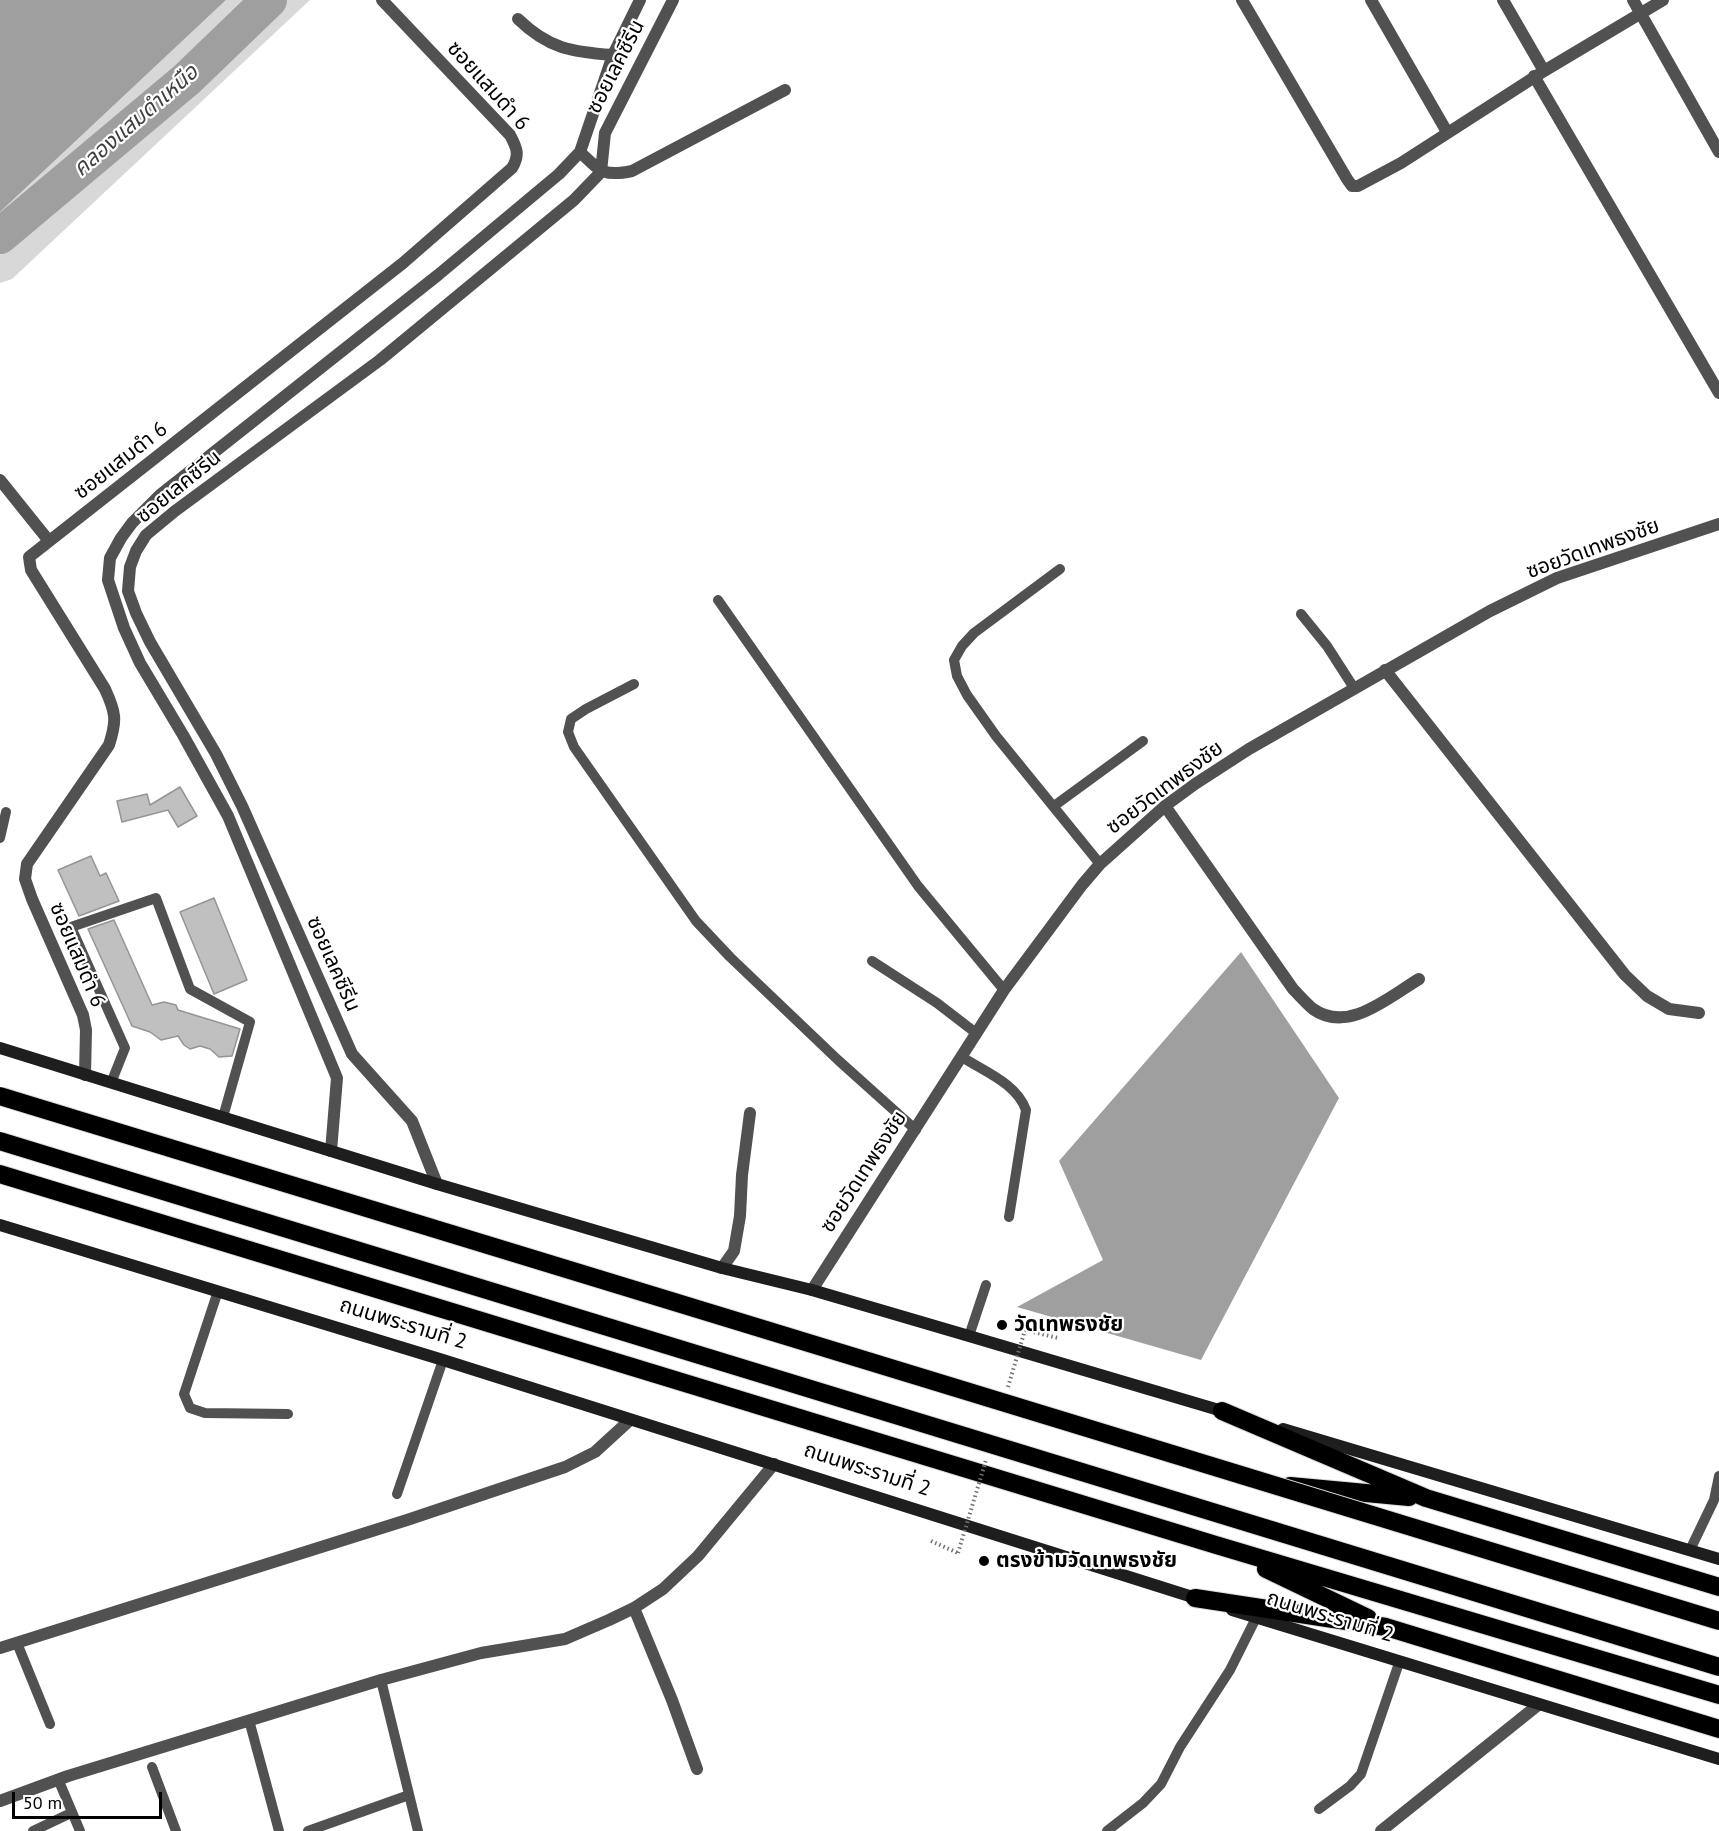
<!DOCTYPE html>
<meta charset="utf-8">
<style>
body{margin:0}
#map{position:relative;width:1719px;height:1831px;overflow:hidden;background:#fff;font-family:"PT Sans",sans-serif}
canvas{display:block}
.scale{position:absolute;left:12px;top:1792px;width:150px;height:27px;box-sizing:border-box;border:3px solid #000;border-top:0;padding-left:8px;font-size:18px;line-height:21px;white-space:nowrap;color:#000;-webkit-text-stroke:4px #fff;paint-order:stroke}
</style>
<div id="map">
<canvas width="1719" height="1831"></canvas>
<div class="scale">50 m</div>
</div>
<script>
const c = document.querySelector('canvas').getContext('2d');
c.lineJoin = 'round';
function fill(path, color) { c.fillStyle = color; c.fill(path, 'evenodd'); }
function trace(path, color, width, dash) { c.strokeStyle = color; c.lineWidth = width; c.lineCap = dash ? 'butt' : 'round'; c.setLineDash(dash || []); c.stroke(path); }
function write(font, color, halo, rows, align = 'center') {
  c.font = font + ' "PT Sans","Noto Sans Thai",sans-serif'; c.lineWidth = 4.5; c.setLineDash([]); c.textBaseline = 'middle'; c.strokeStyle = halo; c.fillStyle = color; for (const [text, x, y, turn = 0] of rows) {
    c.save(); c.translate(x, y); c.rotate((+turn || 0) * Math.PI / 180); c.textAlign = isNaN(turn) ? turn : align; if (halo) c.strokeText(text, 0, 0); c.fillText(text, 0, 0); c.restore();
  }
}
fill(new Path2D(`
 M226,0H310L12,279L0,283V212Z`), '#d8d8d8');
fill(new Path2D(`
 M0,0H226L0,212Z
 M1241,952L1339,1098L1201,1360L1017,1307L1103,1260L1059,1161Z`), '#9f9f9f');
trace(new Path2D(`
 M0,236L187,79L269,0`), '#9f9f9f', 36);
const building = new Path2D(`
 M180,787L197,816L178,827L168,810L122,822L117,801L147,794L150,805Z
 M91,856L100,876L106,873L119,901L79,916L58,870Z
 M214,898L247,980L214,994L180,912Z
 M114,920L152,1005L164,1002L176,1005L178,1010L240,1029L232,1056L219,1057L210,1049L200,1046L190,1049L184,1045L178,1036L161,1040L150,1032L132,1026L88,929Z`);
fill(building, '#c0c0c0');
trace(building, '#959595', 1.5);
const highway = new Path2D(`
 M0,1174L1216,1545L1719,1695
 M1222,1411L1426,1498L1719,1587
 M1290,1486L1409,1497
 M1266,1569L1368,1618
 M1195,1598L1386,1627L1719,1729`);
trace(highway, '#dbdbdb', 20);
trace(new Path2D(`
 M1025,1330L1058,1338
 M931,1541L958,1553`), '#737373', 4, [1.5, 3]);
trace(new Path2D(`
 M1060,569L974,633L962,646L954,660L957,676L967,695L996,736L1100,864
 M718,600L918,886L1004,990
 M1301,614L1327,646L1354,688
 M634,684L586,709L571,719L568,732L574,747L696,921L730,957L838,1060L916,1130
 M1054,806L1143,741
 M0,838L6,812
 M872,961L937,1003L976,1033
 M962,1057C985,1072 1016,1083 1026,1110L1009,1217
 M111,1083L125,1048L71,927L156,898L190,989L250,1022L223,1117
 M218,1291L184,1394L190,1408L205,1413L288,1414
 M969,1336L986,1285
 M397,1494L443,1360
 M1690,1550L1714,1500L1719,1476
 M17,1643L50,1724
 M381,1680L418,1831
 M249,1720L279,1831
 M152,1767L176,1831
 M58,1779L80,1831
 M1319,1809L1350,1786L1361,1774L1399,1663
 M33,1831L71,1813
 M308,1831L409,1795
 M1107,1831L1143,1803L1161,1784L1180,1747L1230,1670L1256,1618`), '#515151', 10);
trace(new Path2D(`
 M1242,0L1347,179L1352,186H1358L1401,163L1544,71L1663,0
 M1371,0L1447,132
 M1503,0L1544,71
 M1633,0L1719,152
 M518,19C549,49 572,52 613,55
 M1534,76L1719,393
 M580,152C600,171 603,177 632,171L785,90
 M0,480L49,541
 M1385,670L1625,975L1647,996L1669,1009L1699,1013
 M1165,806L1293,989C1299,995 1306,1003 1313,1009C1348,1034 1389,997 1419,979
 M85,1075L86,1030L83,1015L32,899L25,879L27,864L109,745C117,720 116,713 105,689L31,570L29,557L403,263L512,168C520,155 517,148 510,135L382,0
 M331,1151L337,1078L228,816L183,735L140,663L124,628L108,580L110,558L121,538L132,523L160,495L438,275L559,174L580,152L613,55L640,0
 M437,1184L412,1121L352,1054L242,806L216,754L150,642L136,613L128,591L130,567L136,551L146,535L175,511L380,360L574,200L601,172L605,133L673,0
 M722,1268L734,1251L740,1216L742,1175L750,1113
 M812,1290L1004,990L1082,885L1100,864L1165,806L1195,784L1249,749L1490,611L1557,578L1719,524
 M634,1608L672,1700L697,1769
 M0,1648L407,1520L565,1467L595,1452L630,1420
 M0,1801L68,1776L381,1680L481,1653L565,1639L609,1620L634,1608L663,1589L698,1556L774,1464
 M1381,1831L1538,1705`), '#515151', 12);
trace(new Path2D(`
 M0,1048L437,1184L722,1268L812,1290L969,1336L1229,1413
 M0,1225L443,1360L1202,1600
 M1283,1429L1719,1559
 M1232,1610L1719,1759`), '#1e1e1e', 12);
trace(highway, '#000', 18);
const highwayBridge = new Path2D(`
 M0,1096L1719,1621
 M0,1141L1719,1667`);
trace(highwayBridge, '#dbdbdb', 20, []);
trace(new Path2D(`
 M1008,1387L1025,1330
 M958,1553L986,1460`), '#737373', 4, [1.5, 3]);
trace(highwayBridge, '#000', 18);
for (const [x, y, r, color] of [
 [1002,1325,6,"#000"],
 [984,1561,6,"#000"]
]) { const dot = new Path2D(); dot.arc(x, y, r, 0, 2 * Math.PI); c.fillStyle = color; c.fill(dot); trace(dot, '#fff', 2); }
write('21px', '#000', '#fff', [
 ["ซอยเลคซีรีน",616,67,-63],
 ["ซอยแสมดำ 6",488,86,48],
 ["ซอยแสมดำ 6",121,461,-38],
 ["ซอยเลคซีรีน",179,487,-39],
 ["ซอยวัดเทพธงชัย",1593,549,-20],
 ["ซอยวัดเทพธงชัย",1165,788,-37],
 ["ซอยแสมดำ 6",77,955,67],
 ["ซอยเลคซีรีน",333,964,66],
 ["ซอยวัดเทพธงชัย",864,1172,-57],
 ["ถนนพระรามที่ 2",403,1324,17],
 ["ถนนพระรามที่ 2",867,1470,18],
 ["ถนนพระรามที่ 2",1330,1617,17]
]);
write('bold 21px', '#000', '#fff', [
 ["วัดเทพธงชัย",1014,1325],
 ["ตรงข้ามวัดเทพธงชัย",996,1561]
], 'left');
write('italic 22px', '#404040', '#fff', [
 ["คลองแสมดำเหนือ",136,121,-41]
]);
</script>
